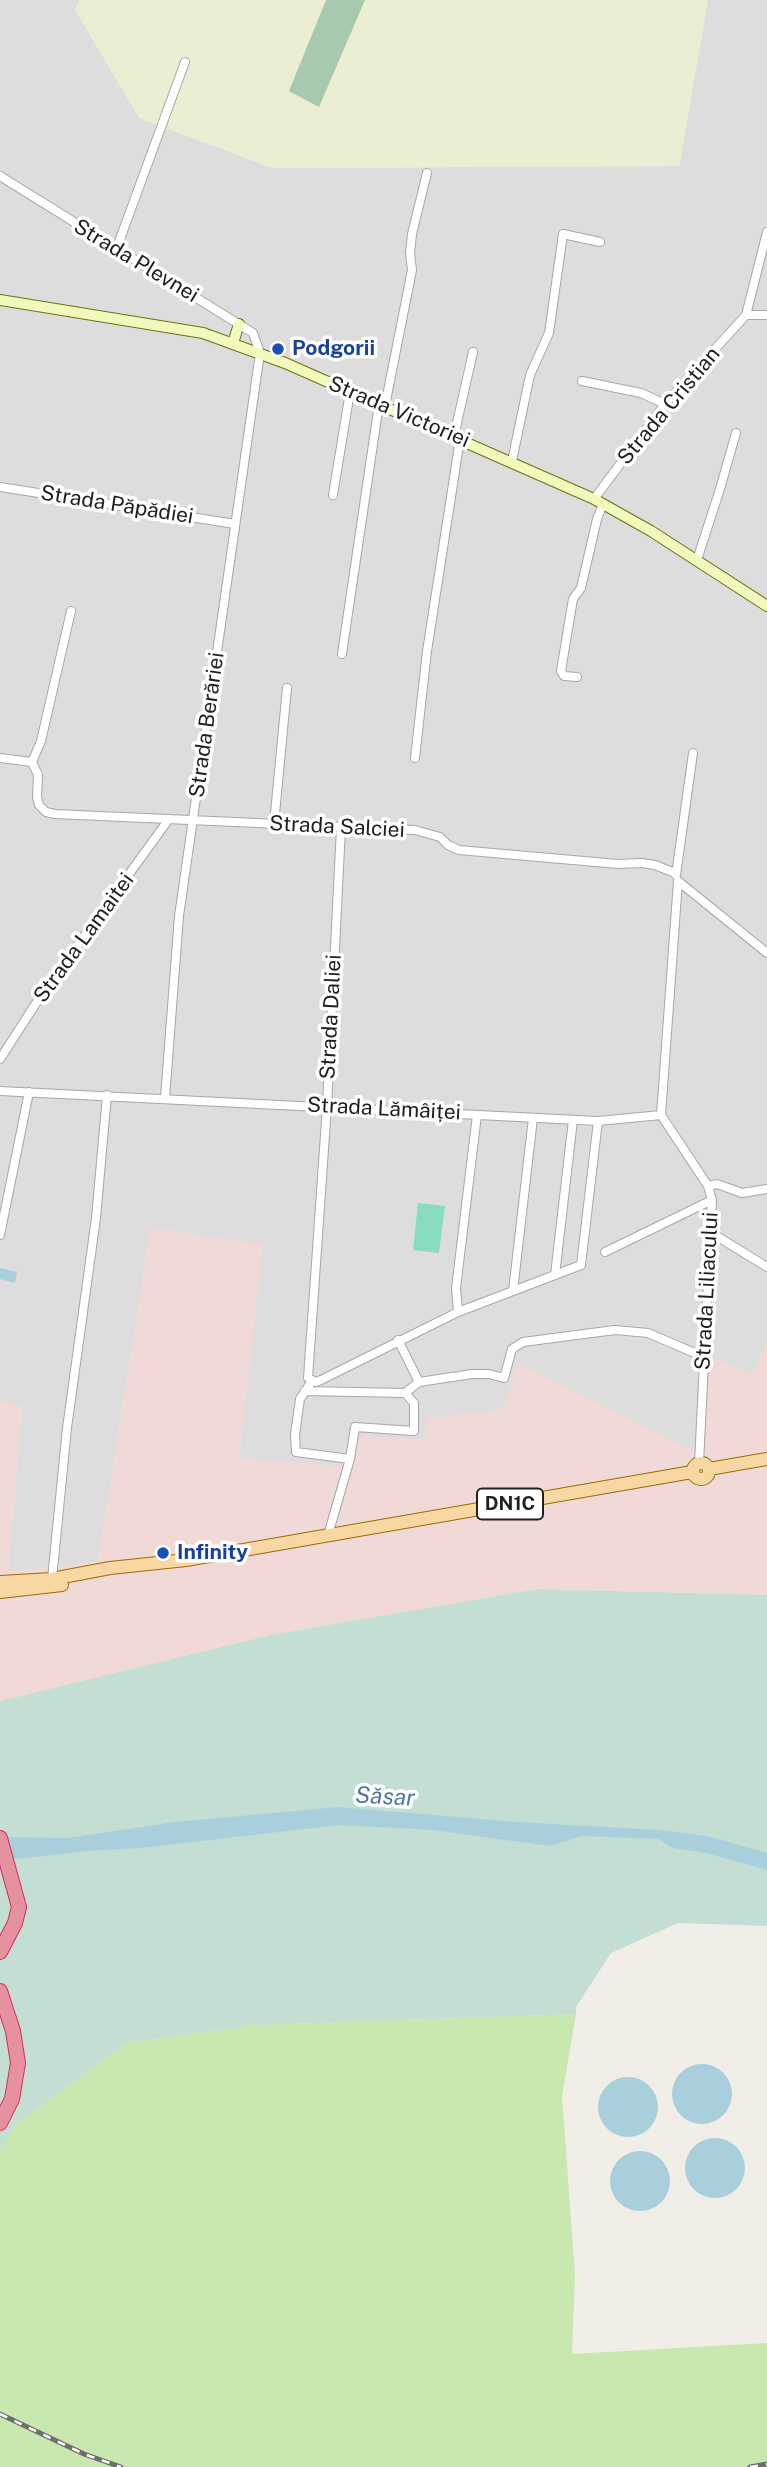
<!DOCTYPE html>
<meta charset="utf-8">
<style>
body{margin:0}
canvas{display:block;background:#f0eee7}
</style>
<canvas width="767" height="2467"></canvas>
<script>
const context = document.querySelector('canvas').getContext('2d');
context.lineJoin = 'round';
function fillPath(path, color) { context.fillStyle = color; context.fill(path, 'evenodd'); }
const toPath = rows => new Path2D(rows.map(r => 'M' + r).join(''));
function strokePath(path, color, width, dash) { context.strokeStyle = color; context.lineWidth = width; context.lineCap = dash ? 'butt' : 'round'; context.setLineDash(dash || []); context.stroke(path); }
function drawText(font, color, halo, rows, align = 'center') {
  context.font = font + ' "Public Sans",sans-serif'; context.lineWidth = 7; context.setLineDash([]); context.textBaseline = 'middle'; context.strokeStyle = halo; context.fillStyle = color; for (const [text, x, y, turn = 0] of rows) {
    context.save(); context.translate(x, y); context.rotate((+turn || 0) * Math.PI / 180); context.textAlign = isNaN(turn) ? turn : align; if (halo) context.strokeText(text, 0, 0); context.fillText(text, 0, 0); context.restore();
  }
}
const residential = toPath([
 [0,0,80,0,75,10,272,168,679,166,708,0,767,0,767,1344,753,1374,708,1356,703,1457,517,1364,504,1409,426,1419,426,1440,362,1436,352,1468,239,1458,262,1245,151,1228,98,1562,8,1572,22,1405,0,1402]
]);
const commercial = toPath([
 [151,1228,263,1245,239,1458,352,1468,361,1436,425,1440,426,1419,504,1409,517,1363,703,1456,707,1355,753,1374,767,1344,767,1595,537,1589,270,1635,0,1701,0,1402,22,1405,8,1572,98,1562]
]);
const farmland = toPath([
 [80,0,708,0,679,166,272,168,139,118,75,10]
]);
const grass = toPath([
 [576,2014,562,2096,575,2274,572,2354,767,2343,767,2467,0,2467,0,2149,16,2125,127,2043,258,2025]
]);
const wetland = toPath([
 [537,1589,767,1595,767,1926,678,1923,611,1953,576,2007,576,2014,258,2025,127,2043,16,2125,0,2149,0,1701,270,1635]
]);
const cemetery = toPath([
 [326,0,365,0,319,107,289,91]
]);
const pitch = toPath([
 [418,1203,445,1206,439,1253,413,1250]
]);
const water = toPath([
 [0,1268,17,1272,15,1283,0,1279],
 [338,1807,517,1822,660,1830,707,1836,767,1853,767,1870,706,1853,673,1848,658,1839,581,1836,550,1846,432,1830,339,1825,141,1848,88,1851,5,1860,2,1837,68,1838,175,1822],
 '672 2094a30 30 0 1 1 60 0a30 30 0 1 1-60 0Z',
 '598 2107a30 30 0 1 1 60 0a30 30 0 1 1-60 0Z',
 '685 2168a30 30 0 1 1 60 0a30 30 0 1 1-60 0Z',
 '610 2181a30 30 0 1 1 60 0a30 30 0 1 1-60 0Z'
]);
const street = toPath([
 [0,176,253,333,260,353,179,916,165,1098],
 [116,250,185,62],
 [746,315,767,315],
 [582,381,641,393,665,404],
 [385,406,412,270,410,253,412,234,427,173],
 [454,436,473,352],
 [512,461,530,375,549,333,563,234,600,242],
 [0,487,235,524],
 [333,495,350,392],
 [594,499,665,404,746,315,767,232],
 [697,560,720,489,736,433],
 [342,654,379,404],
 [577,677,564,676,561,671,573,599,581,588,597,519,603,504],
 [0,758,32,762,41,741,71,611],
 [415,758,427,651,460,439],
 [32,762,38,775,37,797,39,805,46,812,55,814,415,830,440,837,448,845,459,850,618,864,642,863,655,865,675,873],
 [274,824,287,688],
 [341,828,327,1106,308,1378,316,1382,321,1380,458,1312,513,1291,533,1118],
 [676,875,693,753],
 [0,1059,42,994,169,819],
 [0,1091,598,1121,661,1115],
 [708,1186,717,1184,742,1193,767,1189],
 [710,1232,767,1267],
 [0,1235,29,1092],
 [605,1252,712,1200],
 [555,1275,573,1120],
 [513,1291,581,1265,598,1121],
 [458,1312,456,1288,477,1115],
 [398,1340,419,1382,472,1374,489,1374,504,1378,512,1349,523,1342,615,1330,648,1333,704,1357],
 [312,1381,300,1399,295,1434,296,1452,350,1459],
 [305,1391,405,1393],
 [699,1463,712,1200,708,1186,661,1115,678,881,767,953],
 [328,1535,350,1459,355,1427,414,1431,414,1403,405,1393,419,1382],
 [52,1579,67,1428,96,1218,107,1095]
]);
const secondary = toPath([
 [0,300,203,333,285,363,594,499,651,531,767,606],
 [233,343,239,324]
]);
const primary = toPath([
 '693 1471a8 8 0 1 1 16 0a8 8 0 1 1-16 0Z',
 [709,1469,767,1459],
 [0,1582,52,1579,110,1568,186,1560,692,1472],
 [0,1592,62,1585]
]);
const highway = toPath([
 [0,1838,19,1907,15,1923,0,1952],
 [0,1991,13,2031,18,2063,12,2099,0,2123]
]);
const rail = toPath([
 [0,2414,84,2454,121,2467],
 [750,2467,767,2464]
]);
const markers = [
 [278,349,7,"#1a4fb4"],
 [163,1553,7,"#1a4fb4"]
];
const shields = [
 [510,1504,66]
];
const shieldNames = [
 ["DN1C",510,1504]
];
const streetNames = [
 ["Strada Plevnei",136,261,31],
 ["Strada Cristian",669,406,-50],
 ["Strada Victoriei",399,412,23],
 ["Strada Păpădiei",117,505,9],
 ["Strada Berăriei",207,725,-82],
 ["Strada Salciei",337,827,3],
 ["Strada Lamaitei",84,938,-54],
 ["Strada Daliei",331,1017,-87],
 ["Strada Lămâiței",384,1109,3],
 ["Strada Liliacului",707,1291,-87]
];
const transitNames = [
 ["Podgorii",292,349],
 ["Infinity",177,1553]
];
const waterNames = [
 ["Săsar",385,1797,3]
];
fillPath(residential, '#dedddd');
fillPath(commercial, '#f0d9d7');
fillPath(farmland, '#ebeed3');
fillPath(grass, '#c9e8af');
fillPath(wetland, '#c4ded3');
fillPath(cemetery, '#a9c9af');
fillPath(pitch, '#88ddbf');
fillPath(water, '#a9cfdc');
strokePath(street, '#a7a7a7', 10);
strokePath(secondary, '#667608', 12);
strokePath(primary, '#986c05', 14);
strokePath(highway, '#d62c61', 16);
strokePath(street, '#fff', 8);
strokePath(secondary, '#f3f8bd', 10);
strokePath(primary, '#f9d7a3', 12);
strokePath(highway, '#e5929e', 14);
strokePath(rail, '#6e6e6e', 5);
strokePath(rail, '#fff', 2.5, [8]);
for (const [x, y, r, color] of markers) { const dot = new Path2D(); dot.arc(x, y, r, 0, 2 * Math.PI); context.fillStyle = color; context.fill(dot); strokePath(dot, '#fff', 2.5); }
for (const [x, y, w] of shields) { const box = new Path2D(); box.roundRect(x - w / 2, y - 15.5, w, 31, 5); context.fillStyle = '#fff'; context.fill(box); strokePath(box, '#202020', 2); }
drawText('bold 19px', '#202020', null, shieldNames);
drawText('21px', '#202020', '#fff', streetNames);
drawText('bold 21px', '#164399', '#fff', transitNames, 'left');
drawText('italic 23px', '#4c76a6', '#fff', waterNames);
</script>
